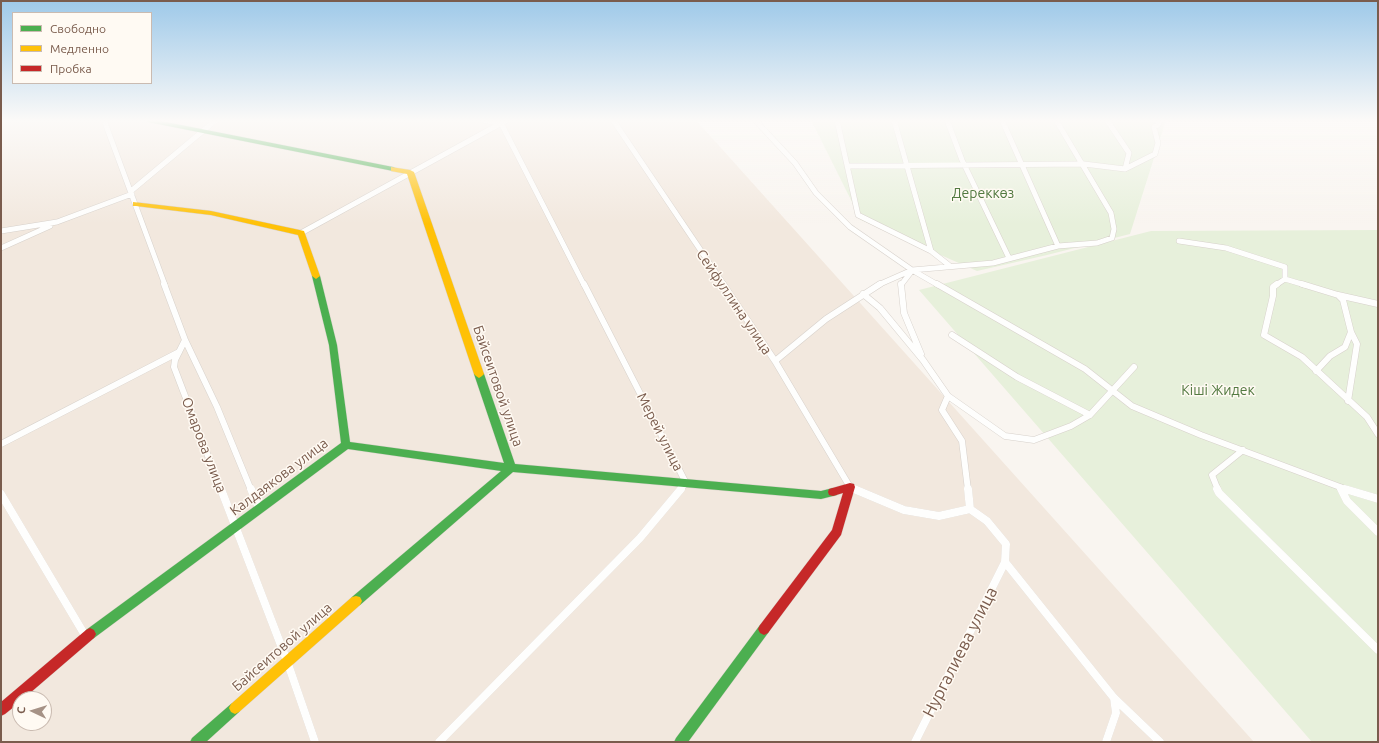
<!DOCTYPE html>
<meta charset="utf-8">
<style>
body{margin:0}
#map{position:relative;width:1379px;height:743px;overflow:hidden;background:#f9f5f0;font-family:Ubuntu,sans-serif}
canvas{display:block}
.frame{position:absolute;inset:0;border:2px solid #7a5c4d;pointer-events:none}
.legend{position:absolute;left:12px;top:12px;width:140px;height:72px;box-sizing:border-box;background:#fffaf3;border:1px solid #cabbb1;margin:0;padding:5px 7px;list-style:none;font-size:12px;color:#7a5c4d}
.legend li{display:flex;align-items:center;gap:8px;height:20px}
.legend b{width:20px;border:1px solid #cabbb1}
.north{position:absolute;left:12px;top:691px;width:40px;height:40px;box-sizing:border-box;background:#fffaf3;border:1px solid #cabbb1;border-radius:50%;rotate:274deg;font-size:11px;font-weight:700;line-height:16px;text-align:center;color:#7a5c4d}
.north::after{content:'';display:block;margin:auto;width:14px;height:18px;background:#a69286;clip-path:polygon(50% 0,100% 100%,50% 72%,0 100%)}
</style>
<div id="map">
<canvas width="1379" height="743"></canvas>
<div class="frame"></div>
<ul class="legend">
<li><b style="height:5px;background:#4caf50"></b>Свободно</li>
<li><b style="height:5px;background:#ffc107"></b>Медленно</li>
<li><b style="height:5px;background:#c62828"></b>Пробка</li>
</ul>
<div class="north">С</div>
</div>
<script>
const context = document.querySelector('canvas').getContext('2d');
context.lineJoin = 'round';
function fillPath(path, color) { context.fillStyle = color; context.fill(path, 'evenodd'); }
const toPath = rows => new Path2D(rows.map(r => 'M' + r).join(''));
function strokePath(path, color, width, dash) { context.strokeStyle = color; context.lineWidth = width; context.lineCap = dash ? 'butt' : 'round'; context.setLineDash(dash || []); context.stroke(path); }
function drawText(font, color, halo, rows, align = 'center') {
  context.font = font + ' Ubuntu,sans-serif'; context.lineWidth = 3; context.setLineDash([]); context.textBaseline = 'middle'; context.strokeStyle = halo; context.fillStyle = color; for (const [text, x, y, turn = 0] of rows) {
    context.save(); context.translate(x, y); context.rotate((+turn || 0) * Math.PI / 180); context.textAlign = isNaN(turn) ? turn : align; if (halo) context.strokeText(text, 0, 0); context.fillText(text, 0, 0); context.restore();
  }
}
const residential = toPath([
 [1,120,696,120,1254,742,1,742],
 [20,699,44,699,44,723,20,723]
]);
const green = toPath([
 [811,120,1166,120,1130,234,1047,255,977,271,861,220],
 [1378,230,1378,742,1312,742,919,290,1151,231]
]);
const streetFar2 = toPath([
 [104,120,165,285],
 [482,120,501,123,584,285],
 [613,120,724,285],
 [755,120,795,163,816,193,850,227,912,270,938,285],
 [837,120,858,215,931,251,950,266],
 [894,120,931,251],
 [947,120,962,160,1009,258],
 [1002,120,1058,246],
 [1107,120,1129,153,1125,169],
 [848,166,1084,164,1125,169,1155,154,1158,143,1154,127,1158,125,1160,120],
 [131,191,216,120],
 [1,231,57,222,132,194],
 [301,233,507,120],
 [1179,241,1226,248,1285,267,1285,279,1276,285],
 [1,248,50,226],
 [1285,279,1305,285],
 [878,285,912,270,993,263,1058,246,1097,243,1112,238,1114,229,1111,213,1056,120],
 [901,285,911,272]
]);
const streetFar1 = toPath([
 [164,284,185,340,175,360,174,367,221,490],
 [584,284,686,483,680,490],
 [723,284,775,361,850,487,856,490],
 [901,284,904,313,921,354],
 [937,284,1085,369,1132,406,1201,435,1348,490],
 [1277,284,1273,287,1273,296,1264,335,1302,357,1367,417,1378,434],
 [1302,284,1338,295,1343,300,1351,332,1345,347,1330,356,1316,371],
 [863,294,880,308,923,360,948,396,1005,436,1034,440,1071,426,1090,415,1134,367],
 [1338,295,1378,304],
 [952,335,1017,377,1090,415],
 [185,340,217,407,251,490],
 [775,361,826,319,880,284],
 [948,396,942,410,962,441,968,490],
 [1348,401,1357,344,1351,332],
 [1,444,179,352],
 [1340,487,1341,490],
 [1218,490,1212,475,1243,450]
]);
const street = toPath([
 [221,489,287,661,315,742],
 [251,489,259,508],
 [854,489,904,510,939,516,970,509],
 [968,489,970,509,987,521,1006,544,1005,562,1114,698,1160,742],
 [1217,489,1219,493,1378,650],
 [1341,489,1347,501,1378,532],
 [1345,489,1378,499],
 [1,494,86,637],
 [439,742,640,538,681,489],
 [915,742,1005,562],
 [1106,742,1116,713,1114,698]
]);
const fast = toPath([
 [145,120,156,120,393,167,397,169,393,171,148,122,145,120],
 [316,273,320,276,337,345,350,442,504,463,474,374,476,372,479,370,482,372,484,374,515,464,821,491,833,488,837,489,838,492,837,495,821,499,513,472,360,605,356,606,352,605,350,601,352,597,501,471,348,449,94,638,90,640,86,638,84,634,86,630,341,443,329,345,312,276,316,273],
 [764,623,768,625,770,629,768,633,688,742,674,742,676,738,760,625,764,623],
 [235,702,239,704,241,708,239,712,206,742,190,742,192,738,231,704,235,702]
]);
const slow = toPath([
 [391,167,410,170,414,172,484,374,482,376,479,378,476,376,474,374,407,174,391,171,391,167],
 [133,202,211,211,304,231,320,276,316,279,312,276,298,235,211,215,136,206,133,206,133,202],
 [356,596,360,597,362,601,360,605,239,712,235,714,231,712,229,708,231,704,352,597,356,596]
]);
const jam = toPath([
 [850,483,854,484,855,487,841,535,768,633,764,635,760,633,758,629,760,625,832,530,843,493,833,496,829,495,828,492,829,489,850,483],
 [90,628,94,630,96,634,94,638,23,699,20,699,20,702,5,714,1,716,1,702,86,630,90,628]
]);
const parkNames = [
 ["Дереккөз",983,193],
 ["Кіші Жидек",1218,390]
];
const streetNames = [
 ["Сейфуллина улица",734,302,56],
 ["Байсеитовой улица",498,386,71],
 ["Мерей улица",660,432,63],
 ["Омарова улица",204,445,69],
 ["Калдаякова улица",279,477,-37],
 ["Байсеитовой улица",282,647,-41]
];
const nearStreetnames = [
 ["Нургалиева улица",960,652,-63]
];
fillPath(residential, '#f2e8de');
fillPath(green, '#e7f0db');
strokePath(streetFar2, '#d7d1cb', 6);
strokePath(streetFar1, '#d7d1cb', 7);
strokePath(street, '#d7d1cb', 8);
strokePath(fast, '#d9d2cb', 1);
strokePath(slow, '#d9d2cb', 1);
strokePath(jam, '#d9d2cb', 1);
strokePath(streetFar2, '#fefefd', 5);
strokePath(streetFar1, '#fefefd', 6);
strokePath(street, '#fefefd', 8);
fillPath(fast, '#4caf50');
fillPath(slow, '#ffc107');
fillPath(jam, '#c62828');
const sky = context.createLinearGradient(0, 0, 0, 224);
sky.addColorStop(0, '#9ec9e9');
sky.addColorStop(0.54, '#fcfaf8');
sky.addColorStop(1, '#fcfaf800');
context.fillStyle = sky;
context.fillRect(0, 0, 1379, 224);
drawText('14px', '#537a41', '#fffaf3', parkNames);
drawText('14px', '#7a5c4d', '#fffaf3', streetNames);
drawText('17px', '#7a5c4d', '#fffaf3', nearStreetnames);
</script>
